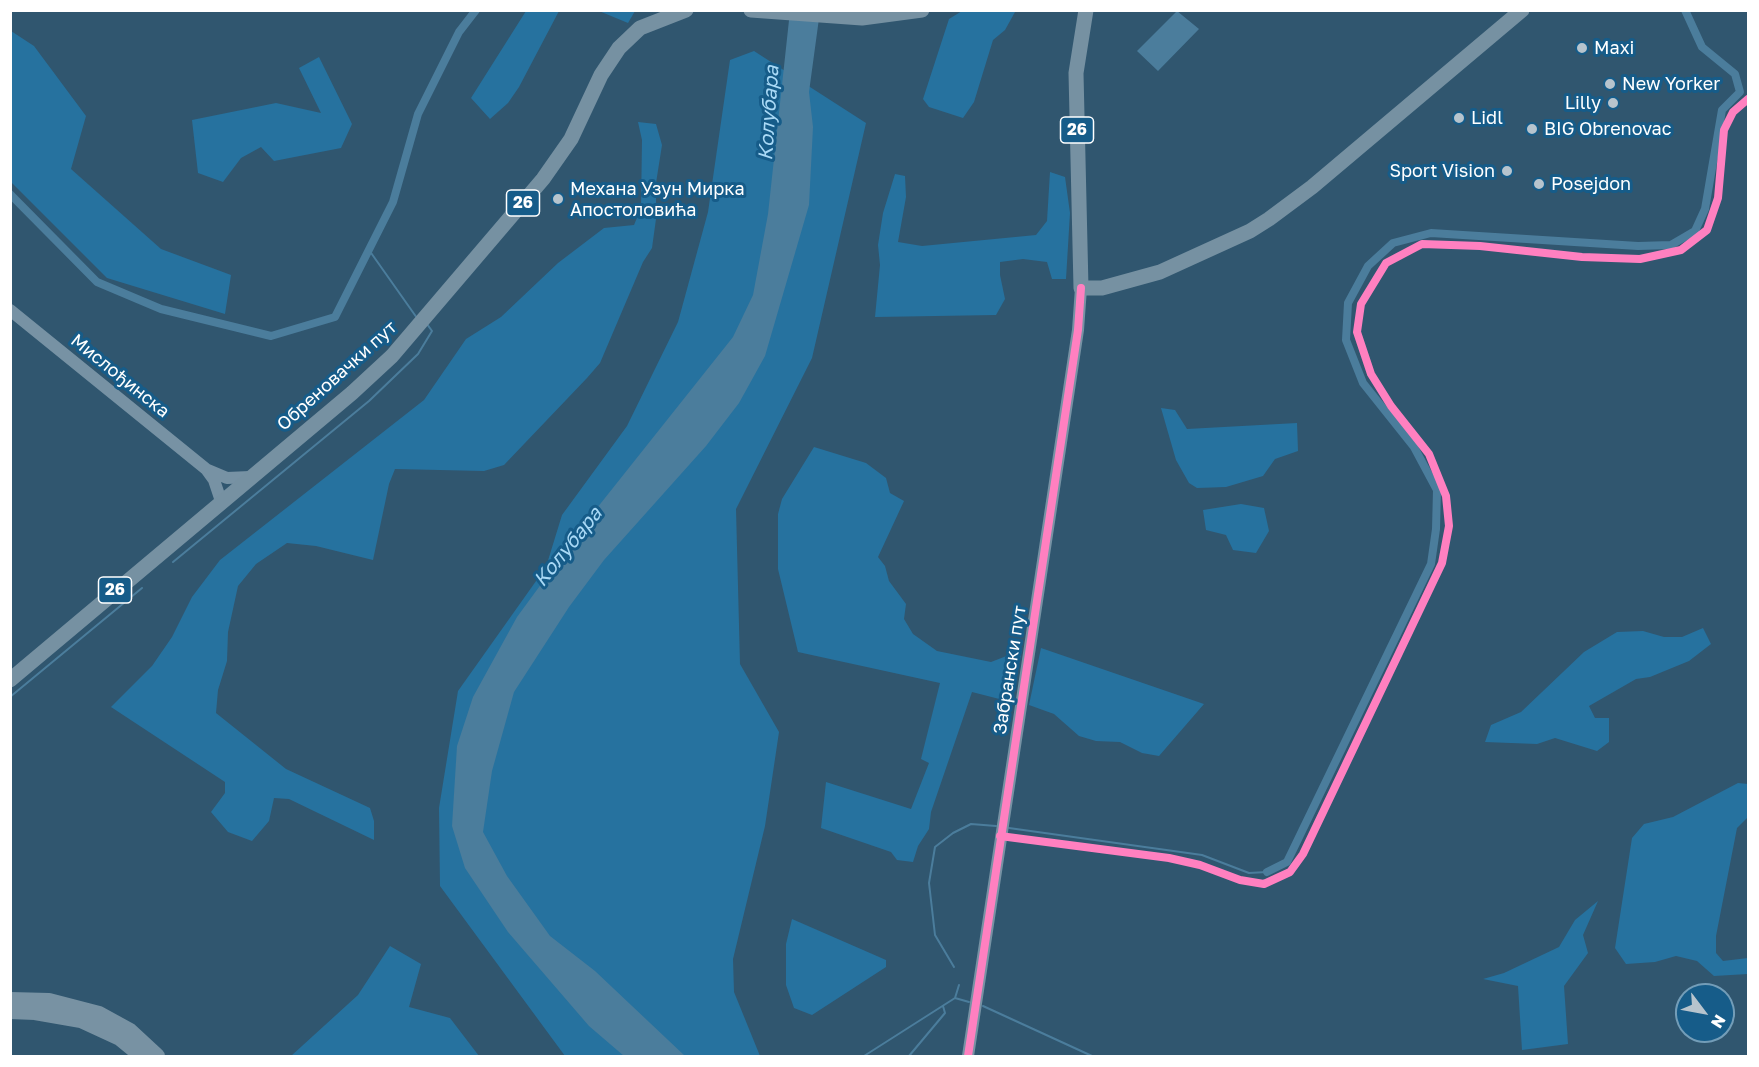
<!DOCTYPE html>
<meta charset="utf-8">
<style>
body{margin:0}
#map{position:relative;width:1759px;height:1067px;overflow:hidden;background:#30566f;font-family:"Golos Text",sans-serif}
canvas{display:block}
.frame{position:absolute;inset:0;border:12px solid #fff;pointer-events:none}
.north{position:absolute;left:1675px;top:983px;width:60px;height:60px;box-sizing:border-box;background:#165c89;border:2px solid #739db8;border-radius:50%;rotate:122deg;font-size:16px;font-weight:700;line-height:24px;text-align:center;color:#fff}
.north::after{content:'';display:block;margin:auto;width:21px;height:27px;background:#b7c4cd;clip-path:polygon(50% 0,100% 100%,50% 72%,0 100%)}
</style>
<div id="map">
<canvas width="1759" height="1067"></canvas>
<div class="frame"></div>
<div class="north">N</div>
</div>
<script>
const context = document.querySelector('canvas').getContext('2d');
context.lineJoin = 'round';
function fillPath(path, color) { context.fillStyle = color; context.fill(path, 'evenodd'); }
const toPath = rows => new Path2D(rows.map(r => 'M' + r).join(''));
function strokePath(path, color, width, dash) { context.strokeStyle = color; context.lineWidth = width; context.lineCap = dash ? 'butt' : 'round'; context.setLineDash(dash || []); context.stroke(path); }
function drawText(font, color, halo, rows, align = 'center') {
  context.font = font + ' "Golos Text",sans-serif'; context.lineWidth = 6; context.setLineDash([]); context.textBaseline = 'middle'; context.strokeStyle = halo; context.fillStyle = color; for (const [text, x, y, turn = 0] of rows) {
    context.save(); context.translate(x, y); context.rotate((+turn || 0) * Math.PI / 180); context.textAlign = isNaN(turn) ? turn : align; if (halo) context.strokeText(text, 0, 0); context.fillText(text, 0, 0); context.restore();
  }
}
const green = toPath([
 [526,11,559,11,519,87,508,103,490,119,471,98],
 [599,11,635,11,628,23],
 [962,11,1015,12,1005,30,993,40,974,102,963,118,929,107,923,99,949,19],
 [11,31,34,46,86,116,71,169,161,249,231,275,225,314,107,278,11,182],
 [754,51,866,123,812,358,736,509,740,664,779,732,765,826,733,959,734,992,760,1056,565,1056,440,886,439,808,458,691,546,567,562,515,627,426,678,322,708,212,730,60],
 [319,57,352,124,341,148,274,161,261,147,241,158,223,182,198,173,192,120,276,103,321,113,299,68],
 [638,122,656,124,662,145,656,183,656,219,652,248,643,262,600,363,587,378,504,465,484,471,395,469,389,484,373,560,316,546,287,543,256,564,238,586,228,632,227,661,218,690,216,713,286,769,370,808,374,821,374,840,289,799,274,798,269,821,252,841,228,832,211,812,225,793,225,782,111,707,152,666,172,637,192,597,220,560,424,400,466,339,501,317,558,263,604,228,634,225,641,208,642,140],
 [1050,172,1065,177,1070,213,1066,279,1052,279,1047,262,1023,259,1000,262,1000,275,1005,299,996,315,875,317,880,265,878,245,883,213,895,174,905,176,906,197,898,242,922,246,1036,235,1047,221],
 [1161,408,1175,410,1187,429,1297,423,1298,451,1275,459,1263,476,1226,487,1197,488,1189,483,1176,460],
 [814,447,866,463,886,478,890,493,904,501,878,557,885,566,889,581,906,604,904,619,913,634,937,651,991,662,1022,650,1011,702,972,692,931,812,929,829,918,846,913,862,897,860,891,852,821,828,826,782,911,809,929,763,921,759,940,683,798,652,778,569,778,514,782,499],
 [1241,504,1264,508,1269,531,1256,553,1233,550,1226,535,1206,530,1203,510],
 [1703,628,1711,644,1689,661,1650,677,1636,679,1589,706,1595,718,1609,718,1609,742,1597,751,1555,738,1537,744,1485,742,1491,725,1521,712,1584,652,1617,632,1643,631,1664,637,1682,637],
 [1041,648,1204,704,1159,756,1142,753,1120,742,1096,741,1079,736,1054,714,1029,705],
 [1738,783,1748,784,1748,817,1737,828,1716,936,1716,953,1723,961,1748,958,1748,974,1714,976,1697,961,1676,956,1655,962,1626,964,1615,948,1632,838,1644,824,1673,817],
 [1598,901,1583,935,1588,953,1564,986,1568,1044,1522,1050,1518,986,1483,979,1504,973,1559,947,1575,920],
 [792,919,886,960,886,967,812,1015,794,1008,786,985,786,944],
 [390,946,421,964,409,1007,450,1018,479,1056,291,1056,358,995]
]);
const water = toPath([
 [790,11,820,11,809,92,813,127,809,205,765,356,739,403,706,446,604,560,569,607,514,692,492,771,483,832,507,876,550,936,595,971,685,1056,624,1056,589,1026,508,932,465,868,452,826,457,746,473,697,517,617,597,508,733,337,753,295,768,214],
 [1177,11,1199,29,1158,71,1137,51]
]);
const stream = toPath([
 [369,250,417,318],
 [173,562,369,401,418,354,432,331,427,324],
 [10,697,142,588],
 [1009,828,1202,855,1249,873,1267,872],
 [954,967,935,935,929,883,935,847,953,833,971,824,996,826],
 [955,998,969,1002],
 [983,1006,1092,1056],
 [864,1056,955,998,959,985],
 [909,1056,945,1013,943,1006]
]);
const canal = toPath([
 [10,194,97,282,161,309,271,336,335,317,393,202,418,114,459,32,476,10],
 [1267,872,1287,862,1431,564,1436,529,1437,490,1414,447,1363,383,1346,340,1348,303,1368,266,1393,243,1431,233,1638,246,1671,245,1695,231,1705,209,1722,110,1740,92,1735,74,1702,47,1685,10]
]);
const minor = toPath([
 [10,310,206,469,214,480,221,501],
 [208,470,227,478,250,477],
 [968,1056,1078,330,1081,288]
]);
const major = toPath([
 [751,10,862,18,922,10],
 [1086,10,1076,73,1081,288,1102,288,1160,272,1250,231,1269,219,1312,187,1522,10],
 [10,680,352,393,392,356,543,179,571,139,601,75,619,48,640,28,686,10]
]);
const highway = toPath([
 [10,1000,49,1001,99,1014,130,1031,157,1056],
 [10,1011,35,1012,81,1020,120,1038,142,1056]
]);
const cycleway = toPath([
 [1000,836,1169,858,1200,865,1240,880,1264,884,1290,872,1303,854,1442,563,1449,526,1446,496,1429,454,1391,406,1371,374,1357,332,1361,304,1386,263,1422,244,1480,246,1582,257,1640,259,1681,250,1707,230,1718,198,1724,130,1733,112,1748,99],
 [968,1056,1078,330,1081,288]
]);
const markers = [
 [1582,48,6,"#b7c4cd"],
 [1610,84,6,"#b7c4cd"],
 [1613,103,6,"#b7c4cd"],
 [1459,118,6,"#b7c4cd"],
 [1532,129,6,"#b7c4cd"],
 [1507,171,6,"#b7c4cd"],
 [1539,184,6,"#b7c4cd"],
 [558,199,6,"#b7c4cd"]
];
const shields = [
 [1077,130,33],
 [523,203,33],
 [115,590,33]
];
const shieldNames = [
 ["26",1077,130],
 ["26",523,203],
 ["26",115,590]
];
const poiNames = [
 ["Maxi",1594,48],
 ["New Yorker",1622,84],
 ["Lilly",1601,103,"right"],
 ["Lidl",1471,118],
 ["BIG Obrenovac",1544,129],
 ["Sport Vision",1495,171,"right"],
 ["Posejdon",1551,184],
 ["Механа Узун Мирка",570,189],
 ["Апостоловића",570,210]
];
const streetNames = [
 ["Мислођинска",120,376,39],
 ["Обреновачки пут",337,376,-42],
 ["Забрански пут",1010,670,-81]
];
const waterNames = [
 ["Колубара",769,113,-86],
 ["Колубара",568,547,-51]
];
fillPath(green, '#26729f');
fillPath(water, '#4b7d9c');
strokePath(stream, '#4b7d9c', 2);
strokePath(canal, '#4b7d9c', 8);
strokePath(minor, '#7792a4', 12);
strokePath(major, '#7691a2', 15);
strokePath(highway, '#7892a3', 16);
strokePath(cycleway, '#ff80c0', 8);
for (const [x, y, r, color] of markers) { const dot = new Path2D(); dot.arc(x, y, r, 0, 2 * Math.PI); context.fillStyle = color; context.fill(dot); strokePath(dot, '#165c89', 2); }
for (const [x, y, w] of shields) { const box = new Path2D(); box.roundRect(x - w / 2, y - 13, w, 26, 4.5); context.fillStyle = '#165c89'; context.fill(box); strokePath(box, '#fff', 1.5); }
drawText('bold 16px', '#fff', null, shieldNames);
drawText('18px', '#fff', '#165c89', poiNames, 'left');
drawText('18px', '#fff', '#165c89', streetNames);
drawText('italic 20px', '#a9d9f6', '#165c89', waterNames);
</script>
